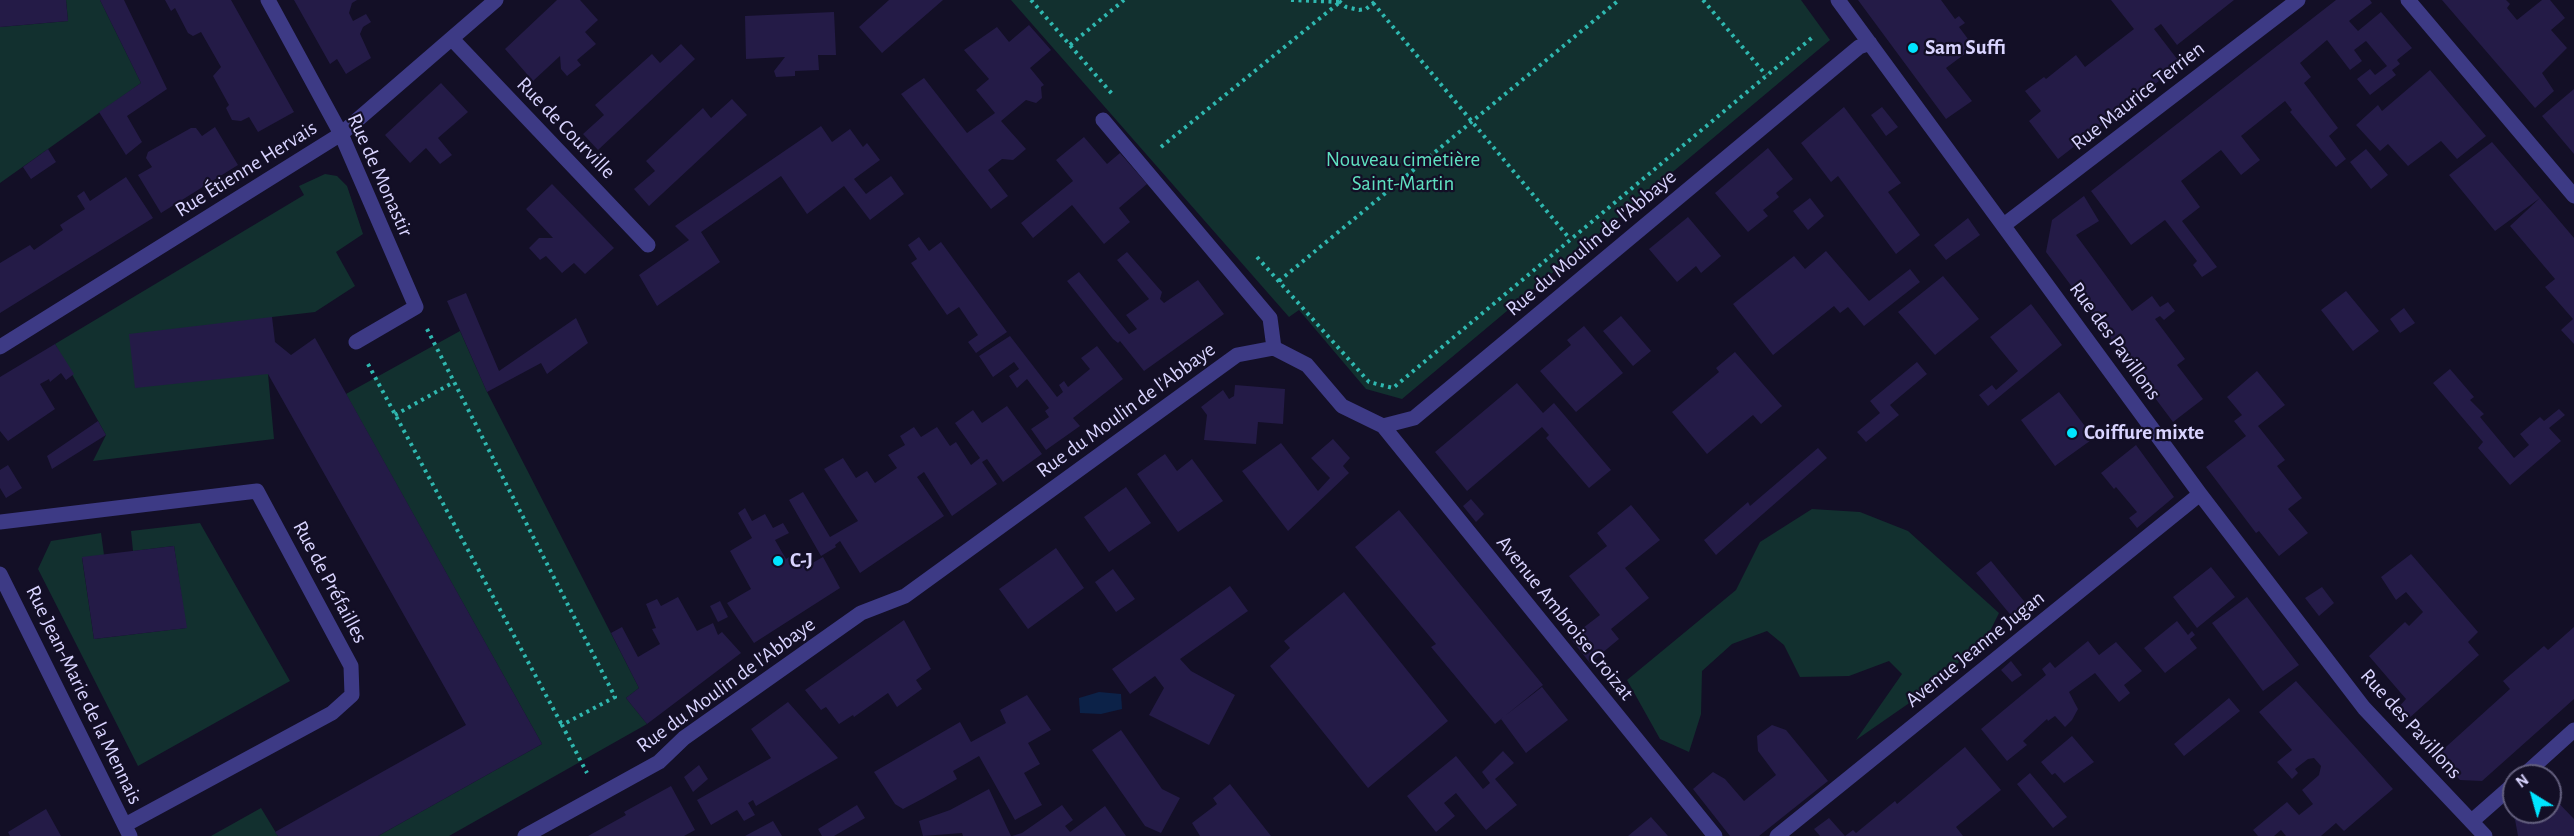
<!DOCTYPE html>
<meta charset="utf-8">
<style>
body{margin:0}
#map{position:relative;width:2574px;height:836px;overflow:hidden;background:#130f26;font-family:"Alegreya Sans",sans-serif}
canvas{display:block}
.north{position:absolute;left:2502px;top:764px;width:60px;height:60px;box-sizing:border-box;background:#130f26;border:2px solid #625e7d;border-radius:50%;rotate:323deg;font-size:16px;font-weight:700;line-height:24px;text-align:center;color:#d9d4ff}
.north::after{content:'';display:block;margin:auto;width:21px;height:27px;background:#00e5ff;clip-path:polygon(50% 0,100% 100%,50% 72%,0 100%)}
</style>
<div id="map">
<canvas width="2574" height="836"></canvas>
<div class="north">N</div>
</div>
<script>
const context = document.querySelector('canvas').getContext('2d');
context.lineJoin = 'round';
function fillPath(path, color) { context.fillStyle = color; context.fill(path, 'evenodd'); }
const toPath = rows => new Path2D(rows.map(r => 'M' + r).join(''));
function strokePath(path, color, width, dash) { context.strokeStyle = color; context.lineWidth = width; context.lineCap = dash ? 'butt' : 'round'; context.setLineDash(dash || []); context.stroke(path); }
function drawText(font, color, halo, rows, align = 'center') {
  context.font = font + ' "Alegreya Sans",sans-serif'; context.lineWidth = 4.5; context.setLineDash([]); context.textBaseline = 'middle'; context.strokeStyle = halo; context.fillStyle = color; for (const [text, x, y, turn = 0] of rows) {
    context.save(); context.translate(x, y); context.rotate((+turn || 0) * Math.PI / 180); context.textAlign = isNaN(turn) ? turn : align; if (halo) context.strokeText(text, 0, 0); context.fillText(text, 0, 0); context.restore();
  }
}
const green = toPath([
 [66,0,100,0,141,83,0,183,0,27,68,21],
 [1011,0,1801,0,1830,40,1402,399,1366,389,1299,310,1289,317],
 [325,174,337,176,347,186,363,234,336,252,355,286,315,312,272,317,268,374,274,439,93,461,106,435,55,344,304,195,299,186],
 [460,331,487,392,639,688,626,698,647,724,449,836,378,836,542,744,346,394],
 [1812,509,1860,512,1908,531,1999,613,1986,639,1918,697,1856,740,1902,674,1889,661,1849,676,1800,677,1784,645,1767,631,1732,644,1702,671,1701,714,1689,752,1660,739,1627,680,1736,590,1760,542],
 [200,523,290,681,138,766,38,569,51,541,101,533,104,555,82,558,94,639,186,628,174,546,133,551,131,531],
 [261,808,278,836,211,836]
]);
const water = toPath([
 [1099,692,1121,694,1122,709,1101,714,1080,713,1079,698]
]);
const building = toPath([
 [0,0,66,0,68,21,0,27],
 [100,0,124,0,167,89,127,116,142,142,126,155,99,112,141,83],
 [165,0,231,0,294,112,258,132,249,117,241,121,232,120,226,108,229,105,213,76,221,67,201,32,193,36,188,33,175,8,171,11],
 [294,0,357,0,352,3,349,13,353,21,366,14,371,22,363,27,360,34,371,58,346,74,337,59,330,64],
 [557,0,580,0,598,20,585,32,596,44,577,60,581,65,567,76,561,69,560,56,533,81,505,49],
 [889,0,943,0,882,53,859,27],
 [1858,0,1941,0,1955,19,1959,16,1965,23,1959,27,1974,47,1946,68,1972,101,1946,119],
 [2111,0,2234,0,2177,45,2161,24,2154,29,2181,64,2058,159,2029,121,2041,111,2025,91,2044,77,2046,79,2076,55,2085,67,2134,29],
 [2336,0,2370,0,2372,3,2349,21,2358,31,2381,12,2412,48,2397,60,2400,64,2392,70,2396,75,2370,95,2357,79,2370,69,2375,75,2387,66,2366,41,2354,50,2362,61,2350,70,2327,40,2300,63,2311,77,2304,83,2338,128,2329,136,2346,159,2336,167,2290,112,2292,110,2285,101,2241,136,2260,160,2241,175,2221,150,2181,181,2200,207,2182,221,2217,267,2202,277,2193,265,2197,261,2165,220,2131,245,2091,191],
 [2442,0,2506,0,2510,4,2507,8,2517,20,2542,0,2550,0,2565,18,2551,30,2567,48,2542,73,2554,91,2535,108],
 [834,12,836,55,818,55,819,70,795,71,795,76,776,77,774,71,785,57,746,59,745,16],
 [1029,25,1051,50,1030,68,1044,85,1041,87,1042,98,1036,103,1026,100,1001,121,1026,149,1013,160,1002,159,988,170,1008,196,991,209,901,94,924,78,967,133,995,113,976,90,989,79,964,50,997,27,1009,42],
 [681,44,695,59,598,150,583,134,604,115,595,105,652,54,660,63],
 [2430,70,2486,136,2457,159,2441,141,2408,166,2388,144,2380,151,2356,125,2378,105,2382,111],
 [441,83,468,112,438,138,452,155,440,164,426,148,410,163,385,135],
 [2574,89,2574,154,2542,116],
 [732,99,747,115,649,206,634,189,655,171,646,161,703,108,711,118],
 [1844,107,1901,183,1888,192,1920,235,1896,254,1838,176,1831,182,1801,143],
 [1882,107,1898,127,1886,136,1871,115],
 [821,126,832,142,850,129,863,147,867,143,880,160,854,179,866,194,891,176,904,194,870,220,844,186,807,214,781,176,701,232,720,262,657,306,639,275,689,240,675,226],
 [215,127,238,165,161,213,138,175,152,167,146,158,148,152,191,128,196,128,202,136],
 [1084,137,1107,164,1120,153,1147,184,1119,208,1130,222,1104,244,1072,205,1033,238,1021,223,1073,181,1056,160],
 [2492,142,2540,198,2495,231,2449,175],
 [1768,148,1793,179,1776,193,1779,197,1763,210,1768,216,1748,232,1715,193],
 [48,149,56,162,31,179,23,167],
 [2366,149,2388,175,2371,189,2350,162],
 [126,177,153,218,0,313,0,263,30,245,34,250,63,230,60,225,85,209,77,196,84,191,90,201],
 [552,184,614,248,585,274,574,263,562,273,546,256,540,260,529,248,539,238,553,238,526,209],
 [2084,196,2099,221,2076,235,2132,311,2152,296,2160,307,2168,302,2175,311,2164,320,2160,316,2155,319,2185,359,2177,365,2203,399,2173,422,2046,252,2052,220],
 [1810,198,1824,216,1808,230,1793,211],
 [2540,198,2574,238,2574,344,2561,330,2573,319,2545,287,2555,279,2510,226],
 [1688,217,1721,256,1701,273,1696,266,1677,282,1649,249],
 [1968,218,1980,235,1946,260,1934,245],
 [919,237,929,251,941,242,1007,332,976,353,968,342,978,335,959,307,947,315,911,263,917,259,908,245],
 [1826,251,1869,301,1910,269,1920,282,1864,326,1848,307,1840,313,1834,306,1773,355,1733,304,1794,256,1805,269],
 [1127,252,1162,292,1160,299,1164,303,1198,280,1224,314,1144,371,1120,341,1118,343,1113,339,1067,281,1079,272,1129,334,1137,329,1126,315,1149,299,1117,260],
 [1943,276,1979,319,1935,355,1898,312],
 [2346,291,2379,331,2353,351,2321,310],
 [466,293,499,371,576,318,588,343,547,374,541,363,487,392,447,301],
 [2031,304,2062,345,1988,406,1979,395,1992,385,1996,390,2018,371,1990,337],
 [2404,308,2415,323,2400,333,2390,319],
 [1621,316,1651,351,1633,366,1603,331],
 [272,317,275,342,291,355,315,338,542,744,378,836,278,836,275,832,466,725,268,374,135,388,129,334],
 [1584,326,1623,373,1576,412,1540,371,1571,345,1567,340],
 [1010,336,1057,397,1063,392,1059,385,1064,381,1068,387,1090,369,1081,358,1097,346,1123,379,1073,418,1080,426,1046,450,1031,429,1049,417,1045,411,1049,408,1027,379,1017,388,1009,376,1019,369,1014,362,993,377,979,356],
 [55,344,74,374,66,380,61,373,50,382,49,379,40,384,55,409,8,441,0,431,0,377],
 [1735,352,1782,406,1761,424,1753,415,1707,454,1672,412,1719,372,1716,368],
 [1917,362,1927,374,1890,405,1899,415,1866,442,1857,432,1880,413,1870,401],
 [2450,369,2474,397,2470,400,2484,414,2480,417,2514,458,2529,445,2520,434,2540,417,2544,421,2559,409,2565,415,2549,428,2561,441,2510,485,2478,448,2483,442,2433,383],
 [2257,371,2285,405,2258,426,2285,460,2277,466,2302,498,2288,509,2308,533,2279,556,2259,531,2256,533,2206,467,2246,436,2234,421,2242,415,2227,397],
 [1517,383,1543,413,1554,403,1611,470,1589,488,1546,438,1549,435,1542,427,1467,491,1435,452],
 [1235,385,1285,389,1283,424,1258,422,1256,444,1204,440,1207,415,1201,407,1223,390,1229,399,1234,396],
 [2059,392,2094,438,2055,466,2021,420],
 [1007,406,1042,454,1003,482,987,459,982,462,997,484,952,516,924,472,917,477,944,516,860,573,840,541,835,545,836,547,821,556,789,500,803,492,830,537,858,521,824,469,843,458,856,478,867,471,875,483,897,468,888,455,905,445,900,436,914,427,921,437,937,427,950,446,956,442,971,465,980,458,955,423,973,410,982,423],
 [98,421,106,435,52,469,47,456],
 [1333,439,1350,458,1343,466,1349,473,1288,531,1242,471,1281,443,1318,491,1330,478,1311,458],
 [2136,445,2174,497,2137,528,2129,518,2137,512,2116,487,2114,489,2101,473],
 [1818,448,1827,458,1716,555,1704,540,1748,502,1750,506],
 [1165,454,1177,471,1192,459,1223,501,1178,532,1137,474],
 [8,465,22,488,6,498,0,488,0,470],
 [1126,487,1151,523,1109,552,1084,517],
 [1471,499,1484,514,1476,522,1463,506],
 [1631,505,1660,540,1625,568,1649,598,1611,629,1619,639,1590,663,1570,638,1600,615,1569,576,1607,546,1597,533],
 [745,508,752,521,765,514,773,528,783,523,789,533,775,540,786,559,789,557,792,563,803,558,807,566,823,557,840,588,754,643,727,603,751,589,730,551,752,538,738,513],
 [1399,510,1543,685,1495,724,1431,647,1436,644,1355,547],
 [174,546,187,628,94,639,82,557],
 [1056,548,1084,588,1028,629,999,589],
 [2411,554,2478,632,2468,642,2479,655,2406,721,2396,710,2406,699,2369,656,2405,622,2409,626,2423,612,2406,592,2396,600,2381,577],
 [1991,561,2033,612,2018,624,1976,573],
 [2211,567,2235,597,2197,628,2173,597],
 [1113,569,1135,599,1116,612,1095,582],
 [1230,586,1248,611,1180,659,1191,671,1235,695,1209,745,1149,715,1164,688,1155,676,1130,694,1112,669],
 [2322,587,2334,603,2319,616,2305,598],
 [1344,592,1448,721,1368,788,1270,666,1290,648,1284,641],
 [678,597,697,631,713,623,718,635,722,632,741,653,647,724,626,698,639,688,611,633,622,627,638,657,660,644,652,629,656,628,646,604,657,599,661,606],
 [2247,597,2299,665,2263,691,2212,623],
 [720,601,728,617,718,622,710,606],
 [904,620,931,669,916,680,922,689,897,707,888,693,854,717,853,715,839,724,826,707,821,710,805,690],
 [2177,621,2188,635,2192,631,2195,635,2190,639,2197,648,2165,673,2144,648],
 [2574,627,2574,699,2482,781,2460,780,2437,755,2510,689,2503,681,2544,646,2548,650],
 [2088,641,2099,655,2116,642,2142,671,2124,685,2130,693,2119,702,2095,673,2069,692,2078,709,2072,720,2065,727,2055,716,2048,721,2047,719,2023,741,2027,745,2007,761,1981,729,2046,675,2042,669,2050,662,2055,668],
 [2011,661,2022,675,2012,682,2001,670],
 [2296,681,2393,789,2344,831,2336,823,2321,836,2286,836,2281,830,2274,836,2258,836,2253,830,2287,802,2299,815,2313,804,2302,790,2319,775,2321,766,2314,758,2308,759,2295,769,2298,773,2292,779,2277,762,2292,750,2259,712],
 [1542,687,1568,720,1526,753,1501,719],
 [1027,695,1051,730,1028,743,1040,764,1024,773,1042,805,1015,820,979,756,953,771,957,779,924,798,903,809,895,804,874,772,960,722,971,742,1006,723,1000,710],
 [2229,698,2240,711,2184,756,2174,744],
 [788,702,838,758,756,806,753,800,748,803,755,815,744,821,737,810,711,825,697,800,771,758,751,729],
 [1772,725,1786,730,1828,781,1759,836,1730,836,1693,789,1713,772,1725,779,1744,801,1776,775,1758,751,1757,736],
 [1121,730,1162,789,1180,798,1161,833,1145,826,1092,750],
 [2072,736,2094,762,2064,783,2055,773,2052,775,2041,762],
 [1965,747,2001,790,1956,827,1963,836,1820,836,1814,829,1829,818,1845,836,1853,830,1856,833,1895,801,1897,804],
 [1503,751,1514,763,1495,779,1517,805,1486,830,1456,793,1444,803,1455,816,1436,832,1407,796,1456,756,1483,789,1490,783,1482,772],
 [699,765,708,779,693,792,684,777],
 [2030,773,2067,817,2053,828,2017,784],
 [1230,784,1271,836,1200,836,1192,823,1217,804,1213,798],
 [671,786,695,830,684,836,588,836,626,815,624,812],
 [989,789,1011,836,963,836,962,833,923,836,919,821,950,810],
 [2550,794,2574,819,2574,836,2518,836,2514,814,2550,812],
 [857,805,865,818,834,836,822,836,818,829],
 [1062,805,1073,820,1065,826,1070,832,1105,806,1126,836,1012,836,1022,833],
 [46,809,61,836,10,836,8,832],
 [1651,817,1668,836,1628,836],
 [773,821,782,836,745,836]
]);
const path = toPath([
 [1031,0,1113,95],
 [1291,0,1339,2],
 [1703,0,1766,75],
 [1339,1,1346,7,1359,10,1366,9,1377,0],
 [1373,3,1570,239],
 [1070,45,1124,0],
 [1161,147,1340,2],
 [1257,257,1369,382,1393,388,1814,36],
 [1279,281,1619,0],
 [427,329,615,697,562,725,587,773],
 [368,364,562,725],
 [395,415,454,382]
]);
const minor = toPath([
 [268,0,341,134,416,307,356,342],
 [1838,0,2200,494,2364,708,2485,836],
 [2408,0,2574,196],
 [453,40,648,245],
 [1103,120,1270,318,1274,348],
 [2004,225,2298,0],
 [0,347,341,134,496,0],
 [1383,426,1715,836],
 [0,522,257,491,351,666,352,695,332,713,125,825],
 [0,574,130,836],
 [2523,776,2574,730],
 [2472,821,2514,784],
 [525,836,659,762,684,738,861,613,905,596,1237,355,1274,348,1307,365,1342,406,1383,426,1414,418,1859,47,1870,43],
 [1777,836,2200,494]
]);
const markers = [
 [1913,48,6,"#00e5ff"],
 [2072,433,6,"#00e5ff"],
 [778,561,6,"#00e5ff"]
];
const poiNames = [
 ["Sam Suffi",1925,48],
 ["Coiffure mixte",2084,433],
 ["C-J",790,561]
];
const streetNames = [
 ["Rue Maurice Terrien",2138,96,-38],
 ["Rue de Courville",566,128,46],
 ["Rue Étienne Hervais",246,169,-32],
 ["Rue de Monastir",380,175,66],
 ["Rue du Moulin de l'Abbaye",1591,243,-40],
 ["Rue des Pavillons",2115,341,54],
 ["Rue du Moulin de l'Abbaye",1126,410,-36],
 ["Rue de Préfailles",330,582,62],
 ["Avenue Ambroise Croizat",1565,618,51],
 ["Avenue Jeanne Jugan",1975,649,-39],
 ["Rue du Moulin de l'Abbaye",726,685,-36],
 ["Rue Jean-Marie de la Mennais",84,695,64],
 ["Rue des Pavillons",2411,724,48]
];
const parkNames = [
 ["Nouveau cimetière",1403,160],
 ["Saint-Martin",1403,184]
];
fillPath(green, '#12302f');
fillPath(water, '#0c2248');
fillPath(building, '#241b47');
strokePath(path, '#2fb8b0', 4, [3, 4.5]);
strokePath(minor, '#3d3a85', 15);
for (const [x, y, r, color] of markers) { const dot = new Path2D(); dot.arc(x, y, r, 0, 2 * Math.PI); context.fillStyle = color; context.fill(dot); strokePath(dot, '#130f26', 2); }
drawText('bold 21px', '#d9d4ff', '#130f26', poiNames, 'left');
drawText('21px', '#d9d4ff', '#130f26', streetNames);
drawText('21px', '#5fe0c0', '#130f26', parkNames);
</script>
